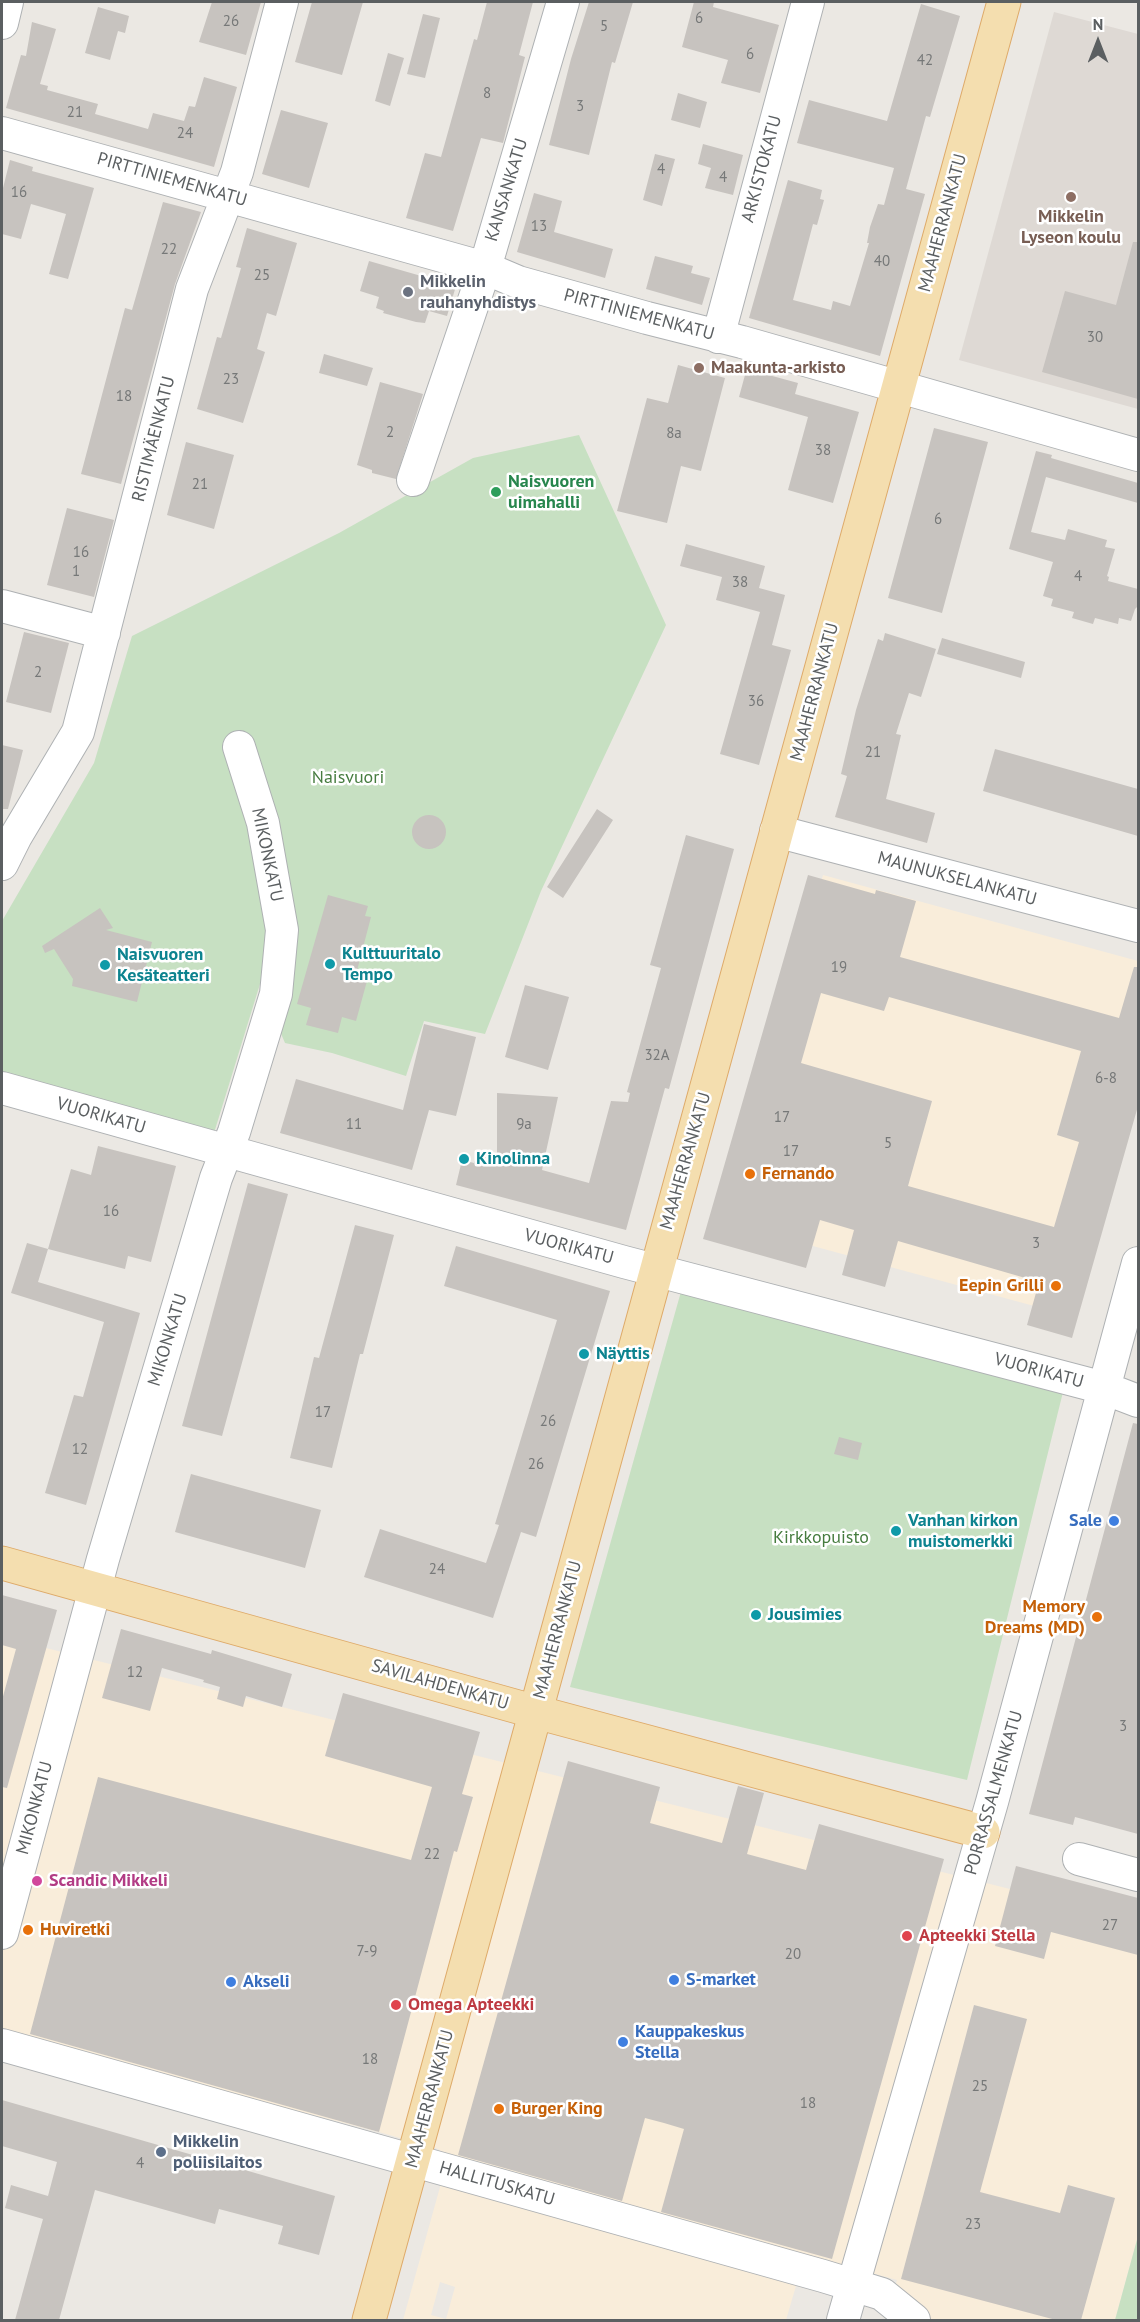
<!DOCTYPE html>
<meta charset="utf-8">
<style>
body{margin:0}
#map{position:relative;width:1140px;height:2322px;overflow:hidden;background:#ebe8e3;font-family:"PT Sans",sans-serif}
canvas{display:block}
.frame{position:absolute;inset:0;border:3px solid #5b5f61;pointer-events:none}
.north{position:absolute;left:1068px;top:12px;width:60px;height:60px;-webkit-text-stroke:4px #fff;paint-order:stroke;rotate:0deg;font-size:16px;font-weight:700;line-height:24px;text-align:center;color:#5b5f61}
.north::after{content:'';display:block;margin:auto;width:21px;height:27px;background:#5b5f61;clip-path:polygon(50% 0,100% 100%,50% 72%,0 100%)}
</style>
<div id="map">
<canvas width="1140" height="2322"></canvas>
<div class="frame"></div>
<div class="north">N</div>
</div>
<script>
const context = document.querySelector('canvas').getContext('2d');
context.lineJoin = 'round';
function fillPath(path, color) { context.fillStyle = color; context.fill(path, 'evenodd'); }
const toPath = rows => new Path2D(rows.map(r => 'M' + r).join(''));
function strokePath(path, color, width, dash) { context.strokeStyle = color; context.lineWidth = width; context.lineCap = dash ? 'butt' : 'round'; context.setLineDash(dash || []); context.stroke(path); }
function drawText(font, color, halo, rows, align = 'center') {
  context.font = font + ' "PT Sans",sans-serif'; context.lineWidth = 5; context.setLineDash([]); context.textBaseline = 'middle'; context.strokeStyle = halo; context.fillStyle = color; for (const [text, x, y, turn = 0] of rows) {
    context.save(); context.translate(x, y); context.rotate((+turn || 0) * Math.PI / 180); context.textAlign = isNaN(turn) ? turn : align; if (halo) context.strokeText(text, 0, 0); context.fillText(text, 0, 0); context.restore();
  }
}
const commercial = toPath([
 [823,875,1138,961,1138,1067,1071,1316,728,1223],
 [2,1637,1138,1921,1138,2236,1115,2320,886,2320,897,2280,452,2159,438,2149,379,2132,2,2034],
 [445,2169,801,2269,786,2320,403,2320],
 [440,2282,455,2287,446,2319,431,2315]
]);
const education = toPath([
 [1054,12,1138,34,1138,409,959,360]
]);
const green = toPath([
 [579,435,666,625,541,891,485,1034,424,1021,406,1076,332,1053,285,1043,260,984,214,1133,2,1074,2,921,94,763,132,636,339,533,473,458],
 [682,1288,1063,1392,967,1780,570,1687],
 [1138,2236,1138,2320,1115,2320]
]);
const building = toPath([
 [212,2,261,2,246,55,199,42],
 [312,2,363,2,342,75,295,62],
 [487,2,533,2,519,55,525,57,503,143,481,138,453,231,406,218,425,153,441,157,474,39,477,40],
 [589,2,633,2,615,63,612,62,589,155,549,145,571,59],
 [694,2,714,2,713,7,779,25,760,93,721,83,728,60,682,47],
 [921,4,960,16,930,117,926,116,906,189,925,194,880,356,749,318,788,180,822,190,820,199,824,200,817,225,813,224,793,300,831,310,833,301,850,306,869,243,867,243,870,227,878,204,884,205,894,168,797,143,809,100,887,121],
 [98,7,129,16,125,33,118,31,110,60,85,53],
 [423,14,440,18,425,78,407,74],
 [32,22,56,29,40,84,48,86,47,90,98,104,95,114,148,129,153,113,184,121,189,106,195,107,204,77,237,87,214,167,6,108,21,55,26,56],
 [388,53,404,58,390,106,375,101],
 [678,93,707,102,700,128,671,120],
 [281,110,328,123,309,188,262,174],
 [703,144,743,155,733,195,705,188,711,168,698,164],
 [655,154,675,159,662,206,643,200],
 [10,160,33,167,32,171,94,188,68,279,49,274,66,214,31,204,21,239,2,234,2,192],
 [534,193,562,201,554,232,613,249,605,278,517,252],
 [163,202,201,212,175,284,121,484,81,474,125,308,132,310],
 [247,228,297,243,276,316,267,313,257,349,265,352,243,423,197,409,217,337,221,338,241,268,236,267],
 [1133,242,1138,242,1138,399,1042,372,1065,291,1116,305],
 [655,256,693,266,691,273,710,278,702,305,646,289],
 [369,261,456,286,447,316,429,311,425,323,416,322,383,313,384,311,376,308,379,297,360,291],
 [324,354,373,368,367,386,319,373],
 [678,365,725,378,701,471,681,466,667,523,617,511,647,398,668,403],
 [754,371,798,383,795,394,859,412,833,503,788,490,808,417,739,397,745,375,749,376],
 [380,382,423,394,396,479,372,473,372,470,357,465],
 [934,428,988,442,942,613,888,598],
 [186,442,234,455,214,529,167,515],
 [1036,451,1052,455,1051,458,1138,483,1138,503,1046,477,1031,532,1065,540,1068,529,1107,540,1105,547,1115,549,1107,576,1109,577,1108,581,1138,589,1138,606,1135,609,1131,621,1119,618,1118,624,1095,618,1093,624,1072,618,1074,612,1051,606,1053,599,1043,596,1053,562,1009,549],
 [67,508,114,520,94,597,47,585],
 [686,544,765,566,759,588,785,595,772,645,791,650,759,765,720,754,760,612,716,600,722,577,680,566],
 [24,632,69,643,51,713,6,702],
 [885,633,936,649,921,697,909,693,896,734,901,735,886,799,935,813,927,843,835,817,847,776,841,774,856,710,878,639,883,641],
 [942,638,1025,662,1021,678,937,654],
 [2,745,23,750,8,809,2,809],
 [995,749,1138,789,1138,836,983,791],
 [597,809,613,820,563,898,547,887],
 '412 832a17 17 0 1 1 34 0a17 17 0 1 1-34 0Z',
 [686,835,734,849,669,1089,665,1088,626,1230,456,1185,462,1160,474,1163,478,1151,497,1157,497,1093,558,1097,542,1170,589,1183,611,1101,628,1102,630,1093,627,1092,661,968,650,965],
 [808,875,875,894,876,890,916,901,900,957,1119,1018,1134,967,1138,967,1138,1106,1072,1338,1027,1325,1039,1282,898,1241,885,1287,842,1275,854,1230,820,1220,806,1268,703,1239],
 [821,993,884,1011,889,997,1081,1051,1057,1135,1079,1142,1054,1227,908,1186,932,1101,801,1063],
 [328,895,368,906,365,916,371,917,355,978,367,981,356,1021,342,1017,338,1033,306,1025,311,1008,297,1004],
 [100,908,113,928,106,930,152,942,137,1002,72,986,73,979,54,949,45,953,42,946],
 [525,985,569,997,548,1070,505,1057],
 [424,1024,476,1037,456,1116,429,1110,412,1170,280,1133,296,1079,403,1110],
 [98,1146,176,1166,151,1262,128,1256,125,1269,48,1249,71,1169,91,1175],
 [248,1183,288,1194,222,1436,182,1426],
 [355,1225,394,1235,363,1354,360,1354,332,1468,290,1458,314,1357,319,1358],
 [27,1243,48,1249,38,1282,140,1313,86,1505,45,1493,74,1395,83,1397,104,1322,11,1293],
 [456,1246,610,1291,536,1537,521,1532,493,1618,364,1577,380,1529,486,1563,499,1525,495,1524,557,1320,444,1286],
 [1133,1423,1138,1424,1138,1834,1075,1817,1073,1825,1029,1814],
 [839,1437,862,1443,858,1460,834,1454],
 [191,1474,321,1510,305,1568,175,1532],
 [2,1595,57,1610,7,1788,2,1787,2,1700,16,1649,2,1645],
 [121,1629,211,1654,212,1650,292,1674,282,1707,246,1696,243,1707,217,1699,220,1687,203,1682,204,1680,162,1668,150,1711,102,1698],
 [343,1693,480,1732,462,1794,473,1797,457,1852,454,1851,379,2132,30,2034,98,1777,411,1860,432,1787,325,1756],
 [568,1761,660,1787,650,1823,722,1843,738,1786,764,1793,747,1854,806,1870,819,1824,944,1859,832,2259,661,2212,684,2129,664,2123,645,2118,622,2201,458,2155],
 [1016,1866,1138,1898,1138,1955,1051,1932,1044,1959,995,1946],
 [974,2005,1027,2019,980,2192,1060,2213,1068,2185,1115,2198,1081,2320,1056,2320,901,2279],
 [2,2100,335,2196,319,2255,278,2244,283,2226,219,2209,215,2224,95,2190,59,2320,15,2320,43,2219,5,2208,11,2185,48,2196,57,2162,2,2146]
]);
const minor = toPath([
 [2,23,7,2],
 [2,133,485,268,518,282,647,318,742,342,1138,455],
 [718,337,808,2],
 [413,480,485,268,563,2],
 [2,606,104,633],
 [776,831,1138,926],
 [2,864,16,836,78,732,192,289,237,172,282,2],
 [2,1088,624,1262,1104,1388,1138,1401],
 [1079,1859,1138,1875],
 [2,1933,103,1559,216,1178,234,1132,276,994,282,930,263,823,239,747],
 [2,2045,823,2276,882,2294,914,2320],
 [843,2320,992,1802,1138,1263]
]);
const major = toPath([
 [2,1563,536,1712,983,1832],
 [369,2320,1004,2]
]);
const markers = [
 [1071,197,6,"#8d6e63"],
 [408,292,6,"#6b7280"],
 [699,368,6,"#8d6e63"],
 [496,492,6,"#2e9e5b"],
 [330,964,6,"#0f9aa8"],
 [105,965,6,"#0f9aa8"],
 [464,1159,6,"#0f9aa8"],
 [750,1174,6,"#e8710a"],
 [1056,1286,6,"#e8710a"],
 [584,1354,6,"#0f9aa8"],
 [1114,1521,6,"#3f7fe0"],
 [896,1531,6,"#0f9aa8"],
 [756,1615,6,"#0f9aa8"],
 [1097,1617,6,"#e8710a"],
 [37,1881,6,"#d1479c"],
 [28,1930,6,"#e8710a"],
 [907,1936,6,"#e0444e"],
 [674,1980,6,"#3f7fe0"],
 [231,1982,6,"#3f7fe0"],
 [396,2005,6,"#e0444e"],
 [623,2042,6,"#3f7fe0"],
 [499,2109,6,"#e8710a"],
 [161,2152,6,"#5c6f8a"]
];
const numberNames = [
 ["6",699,19],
 ["26",231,22],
 ["5",604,27],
 ["6",750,55],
 ["42",925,61],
 ["8",487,94],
 ["3",580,107],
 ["21",75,113],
 ["24",185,134],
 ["4",661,170],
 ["4",723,178],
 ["16",19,193],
 ["13",539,227],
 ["22",169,250],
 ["40",882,262],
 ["25",262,276],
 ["30",1095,338],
 ["23",231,380],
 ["18",124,397],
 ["2",390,433],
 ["8a",674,434],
 ["38",823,451],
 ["21",200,485],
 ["6",938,520],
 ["16",81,553],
 ["1",76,572],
 ["4",1078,577],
 ["38",740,583],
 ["2",38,673],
 ["36",756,702],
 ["21",873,753],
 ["19",839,968],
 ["32A",657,1056],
 ["6-8",1106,1079],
 ["17",782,1118],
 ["11",354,1125],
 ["9a",524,1125],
 ["5",888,1144],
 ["17",791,1152],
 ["16",111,1212],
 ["3",1036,1244],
 ["17",323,1413],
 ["26",548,1422],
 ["12",80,1450],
 ["26",536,1465],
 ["24",437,1570],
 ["12",135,1673],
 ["3",1123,1727],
 ["22",432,1855],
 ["27",1110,1926],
 ["7-9",367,1952],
 ["20",793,1955],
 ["18",370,2060],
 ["25",980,2087],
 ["18",808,2104],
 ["4",140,2164],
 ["23",973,2225]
];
const streetNames = [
 ["ARKISTOKATU",762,169,-75],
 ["PIRTTINIEMENKATU",172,180,16],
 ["KANSANKATU",507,190,-73],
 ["MAAHERRANKATU",943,223,-75],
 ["PIRTTINIEMENKATU",639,315,15],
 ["RISTIMÄENKATU",154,439,-76],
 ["MAAHERRANKATU",815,692,-75],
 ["MIKONKATU",267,855,78],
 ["MAUNUKSELANKATU",957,879,15],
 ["VUORIKATU",101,1116,16],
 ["MAAHERRANKATU",686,1161,-74],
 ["VUORIKATU",569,1247,15],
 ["MIKONKATU",168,1340,-73],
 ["VUORIKATU",1039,1371,15],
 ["MAAHERRANKATU",558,1630,-75],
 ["SAVILAHDENKATU",440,1685,16],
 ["PORRASSALMENKATU",994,1793,-74],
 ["MIKONKATU",35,1808,-75],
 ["MAAHERRANKATU",430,2099,-75],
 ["HALLITUSKATU",497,2184,16]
];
const educationNames = [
 ["Mikkelin",1071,217],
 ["Lyseon koulu",1071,238],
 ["Maakunta-arkisto",711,368,"left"]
];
const worshipNames = [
 ["Mikkelin",420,282],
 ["rauhanyhdistys",420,303]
];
const leisureNames = [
 ["Naisvuoren",508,482],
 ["uimahalli",508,503]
];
const parkNames = [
 ["Naisvuori",348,778],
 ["Kirkkopuisto",821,1538]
];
const cultureNames = [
 ["Kulttuuritalo",342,954],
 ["Tempo",342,975],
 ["Naisvuoren",117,955],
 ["Kesäteatteri",117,976],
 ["Kinolinna",476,1159],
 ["Näyttis",596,1354],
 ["Vanhan kirkon",908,1521],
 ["muistomerkki",908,1542],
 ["Jousimies",768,1615]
];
const foodNames = [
 ["Fernando",762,1174],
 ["Eepin Grilli",1044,1286,"right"],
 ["Memory",1085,1607,"right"],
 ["Dreams (MD)",1085,1628,"right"],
 ["Huviretki",40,1930],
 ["Burger King",511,2109]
];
const shopNames = [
 ["Sale",1102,1521,"right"],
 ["S-market",686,1980],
 ["Akseli",243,1982],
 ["Kauppakeskus",635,2032],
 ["Stella",635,2053]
];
const hotelNames = [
 ["Scandic Mikkeli",49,1881]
];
const healthNames = [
 ["Apteekki Stella",919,1936],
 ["Omega Apteekki",408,2005]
];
const serviceNames = [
 ["Mikkelin",173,2142],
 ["poliisilaitos",173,2163]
];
fillPath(commercial, '#f9edda');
fillPath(education, '#ded9d4');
fillPath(green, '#c7e0c2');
fillPath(building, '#c7c3bf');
strokePath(minor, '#aeb1b3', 34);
strokePath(major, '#deaa69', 35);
strokePath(minor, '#fff', 32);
strokePath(major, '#f4deaf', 33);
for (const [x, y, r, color] of markers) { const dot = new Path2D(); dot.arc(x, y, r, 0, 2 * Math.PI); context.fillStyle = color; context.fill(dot); strokePath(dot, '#fff', 2); }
drawText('15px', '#767878', null, numberNames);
drawText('18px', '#5b5f61', '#fff', streetNames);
drawText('bold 18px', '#785e54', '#fff', educationNames);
drawText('bold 18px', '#5b616d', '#fff', worshipNames, 'left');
drawText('bold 18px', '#27864d', '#fff', leisureNames, 'left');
drawText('18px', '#467c3f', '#fff', parkNames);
drawText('bold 18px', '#0d838f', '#fff', cultureNames, 'left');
drawText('bold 18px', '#c56008', '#fff', foodNames, 'left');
drawText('bold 18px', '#366cbe', '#fff', shopNames, 'left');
drawText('bold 18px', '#b23c85', '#fff', hotelNames, 'left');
drawText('bold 18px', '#be3a42', '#fff', healthNames, 'left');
drawText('bold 18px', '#4e5e75', '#fff', serviceNames, 'left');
</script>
